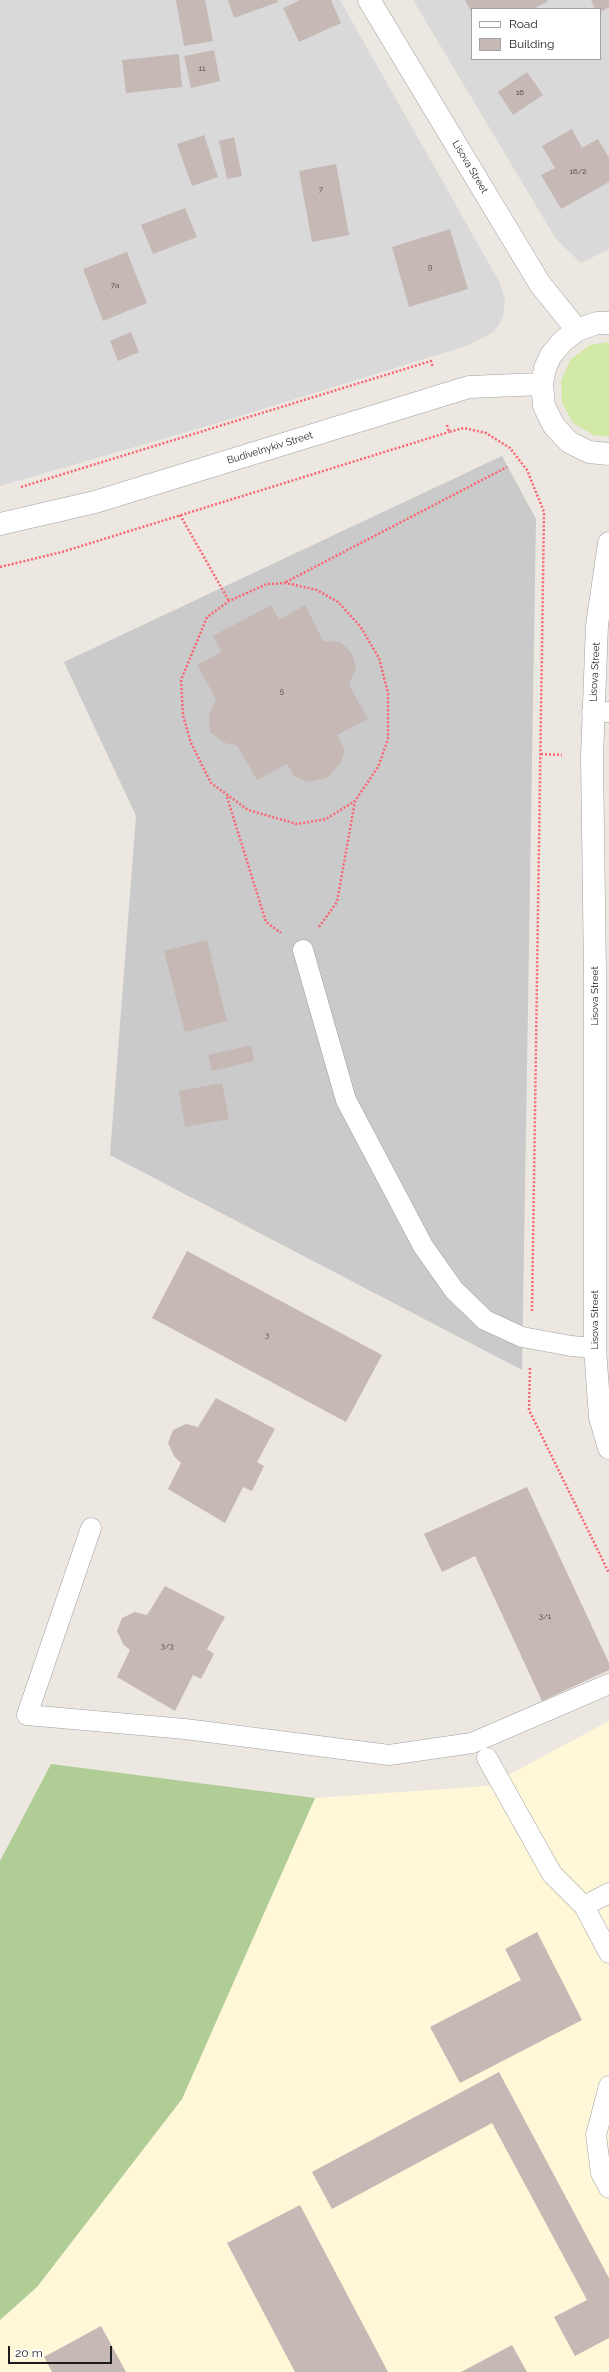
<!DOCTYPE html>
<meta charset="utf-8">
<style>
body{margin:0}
#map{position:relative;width:609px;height:2372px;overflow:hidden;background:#ede7e1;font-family:Raleway,sans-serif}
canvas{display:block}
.legend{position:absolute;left:471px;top:8px;width:130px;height:52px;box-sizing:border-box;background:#fff;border:1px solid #a4a4a4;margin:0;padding:5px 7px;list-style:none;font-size:12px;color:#1c1c1c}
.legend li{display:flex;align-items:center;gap:8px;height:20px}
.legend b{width:20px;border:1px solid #a4a4a4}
.scale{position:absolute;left:8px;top:2346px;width:104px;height:18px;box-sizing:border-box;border:2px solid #1c1c1c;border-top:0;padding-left:5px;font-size:12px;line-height:14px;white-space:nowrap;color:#1c1c1c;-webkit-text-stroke:3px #fff;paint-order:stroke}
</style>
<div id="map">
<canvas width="609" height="2372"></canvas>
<ul class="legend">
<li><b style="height:5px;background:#fff"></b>Road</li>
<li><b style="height:11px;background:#c5b8b5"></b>Building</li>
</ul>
<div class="scale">20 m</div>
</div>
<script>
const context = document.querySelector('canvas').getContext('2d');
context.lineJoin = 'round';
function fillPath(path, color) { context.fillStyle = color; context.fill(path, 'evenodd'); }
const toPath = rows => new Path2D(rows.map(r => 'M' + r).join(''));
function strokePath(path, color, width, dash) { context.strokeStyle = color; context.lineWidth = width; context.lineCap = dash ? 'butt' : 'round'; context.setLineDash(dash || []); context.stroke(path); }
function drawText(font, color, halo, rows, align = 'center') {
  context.font = font + ' Raleway,sans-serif'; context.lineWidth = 3; context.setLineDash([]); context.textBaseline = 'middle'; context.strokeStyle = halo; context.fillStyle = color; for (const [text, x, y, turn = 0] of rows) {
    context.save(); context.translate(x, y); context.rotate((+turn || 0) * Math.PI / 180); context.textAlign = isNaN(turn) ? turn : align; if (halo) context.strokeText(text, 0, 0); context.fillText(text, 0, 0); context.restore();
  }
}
const residential = toPath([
 [0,0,340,0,500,283,505,301,503,318,494,332,466,346,211,425,0,486],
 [413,0,609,0,609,249,581,263,556,239],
 [472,9,600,9,600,59,472,59]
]);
const education = toPath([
 [609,1721,609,2372,0,2372,0,2320,37,2287,182,2099,315,1798,488,1786]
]);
const religious = toPath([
 [502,456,536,519,522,1370,110,1155,136,816,64,662]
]);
const grass = toPath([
 [609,342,609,437,593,435,573,423,562,403,561,380,571,359,590,345]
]);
const forest = toPath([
 [51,1764,315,1798,182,2099,37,2287,0,2320,0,1861]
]);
const building = toPath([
 [176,0,205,0,213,41,184,46],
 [228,0,278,0,278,2,234,18],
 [300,0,331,0,341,23,299,42,283,8],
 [465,0,547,0,548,1,533,9,472,9,472,13],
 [591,0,609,0,609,7,600,12,600,9,595,9],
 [214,50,220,81,191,88,184,56],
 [179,54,182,87,126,93,122,60],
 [527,72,543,95,513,115,498,92],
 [572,129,582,148,598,139,609,158,609,182,561,209,541,175,555,168,542,146],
 [204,135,218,177,192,186,177,144],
 [234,137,242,176,227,179,219,141],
 [336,164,349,235,312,242,299,171],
 [185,208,197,237,153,254,141,225],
 [450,229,468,289,409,307,392,247],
 [127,252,147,303,103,321,83,269],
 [131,332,139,352,118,361,110,341],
 [271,605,279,620,305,605,323,641,340,642,352,653,356,668,349,685,368,719,337,735,345,750,340,764,327,778,308,782,294,776,287,764,257,780,237,745,224,743,210,732,209,715,216,699,197,665,222,652,213,636],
 [207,940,227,1021,185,1032,164,951],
 [251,1045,254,1061,212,1071,208,1055],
 [222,1083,229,1119,185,1127,179,1091],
 [187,1251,382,1355,346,1422,152,1318],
 [216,1398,275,1429,257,1462,264,1466,252,1491,243,1487,225,1523,168,1489,181,1463,174,1456,168,1443,173,1430,186,1424,198,1427],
 [527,1487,609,1663,609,1670,542,1701,475,1556,442,1572,424,1534],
 [165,1586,225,1617,207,1649,214,1654,201,1679,193,1675,175,1711,117,1677,130,1650,123,1644,117,1631,122,1618,135,1612,147,1615],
 [537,1932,582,2020,460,2083,430,2027,521,1980,505,1949],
 [499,2072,609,2278,609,2338,575,2356,554,2317,587,2300,492,2123,332,2209,312,2172],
 [300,2205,388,2372,295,2372,227,2243],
 [101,2326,126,2372,52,2372,44,2357],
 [512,2345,527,2372,461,2372]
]);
const path = toPath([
 [447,425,449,432,464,428,486,433,510,448,527,470,544,512,532,1311],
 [21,487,431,361,433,368],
 [180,515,229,601],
 [0,567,62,552,449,432],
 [286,582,507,467],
 [541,754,562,755],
 [227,797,266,922,281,933],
 [319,927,337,902,355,801,378,767,388,739,388,693,379,658,360,626,338,602,317,590,286,583,267,584,229,601,207,617,181,680,183,715,191,743,211,783,248,810,297,824,326,819,355,801],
 [530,1368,529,1410,609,1573]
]);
const lane = toPath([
 [592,712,609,712],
 [303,950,346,1100,423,1246,454,1290,485,1320,522,1337,571,1346,595,1348],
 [91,1528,27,1715,185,1729,389,1755,472,1743,609,1684],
 [487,1758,552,1874,584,1906,609,1953],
 [584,1906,609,1893],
 [609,2086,596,2135,601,2173,609,2188]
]);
const street = toPath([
 [369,0,540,284,577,330],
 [609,323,597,323,577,330,563,341,551,355,545,368,542,384,544,406,554,426,569,442,589,452,609,454],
 [0,524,95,502,469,387,542,384],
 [609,543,597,625,592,757,595,973,595,1348,600,1417,609,1448]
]);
const numberNames = [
 ["11",202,69],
 ["16",520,93],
 ["16/2",578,172],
 ["7",321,190],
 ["9",430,268],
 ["7а",115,286],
 ["5",282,692],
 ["3",267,1336],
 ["3/1",545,1617],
 ["3/3",167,1647]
];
const streetNames = [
 ["Lisova Street",470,167,59],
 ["Budivelnykiv Street",270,448,-17],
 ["Lisova Street",595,672,-87],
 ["Lisova Street",595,996,-90],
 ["Lisova Street",595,1320,-90]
];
fillPath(residential, '#dad9d9');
fillPath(education, '#fff8d8');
fillPath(religious, '#cacaca');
fillPath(grass, '#d3e9a6');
fillPath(forest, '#b0cd95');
fillPath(building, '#c5b8b5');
strokePath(lane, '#a0a0a0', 21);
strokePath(street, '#a0a0a0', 23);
strokePath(path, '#fa6571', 2.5, [2, 2]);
strokePath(lane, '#fff', 20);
strokePath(street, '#fff', 22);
drawText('8px', '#464342', null, numberNames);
drawText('10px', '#1c1c1c', '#fff', streetNames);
</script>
